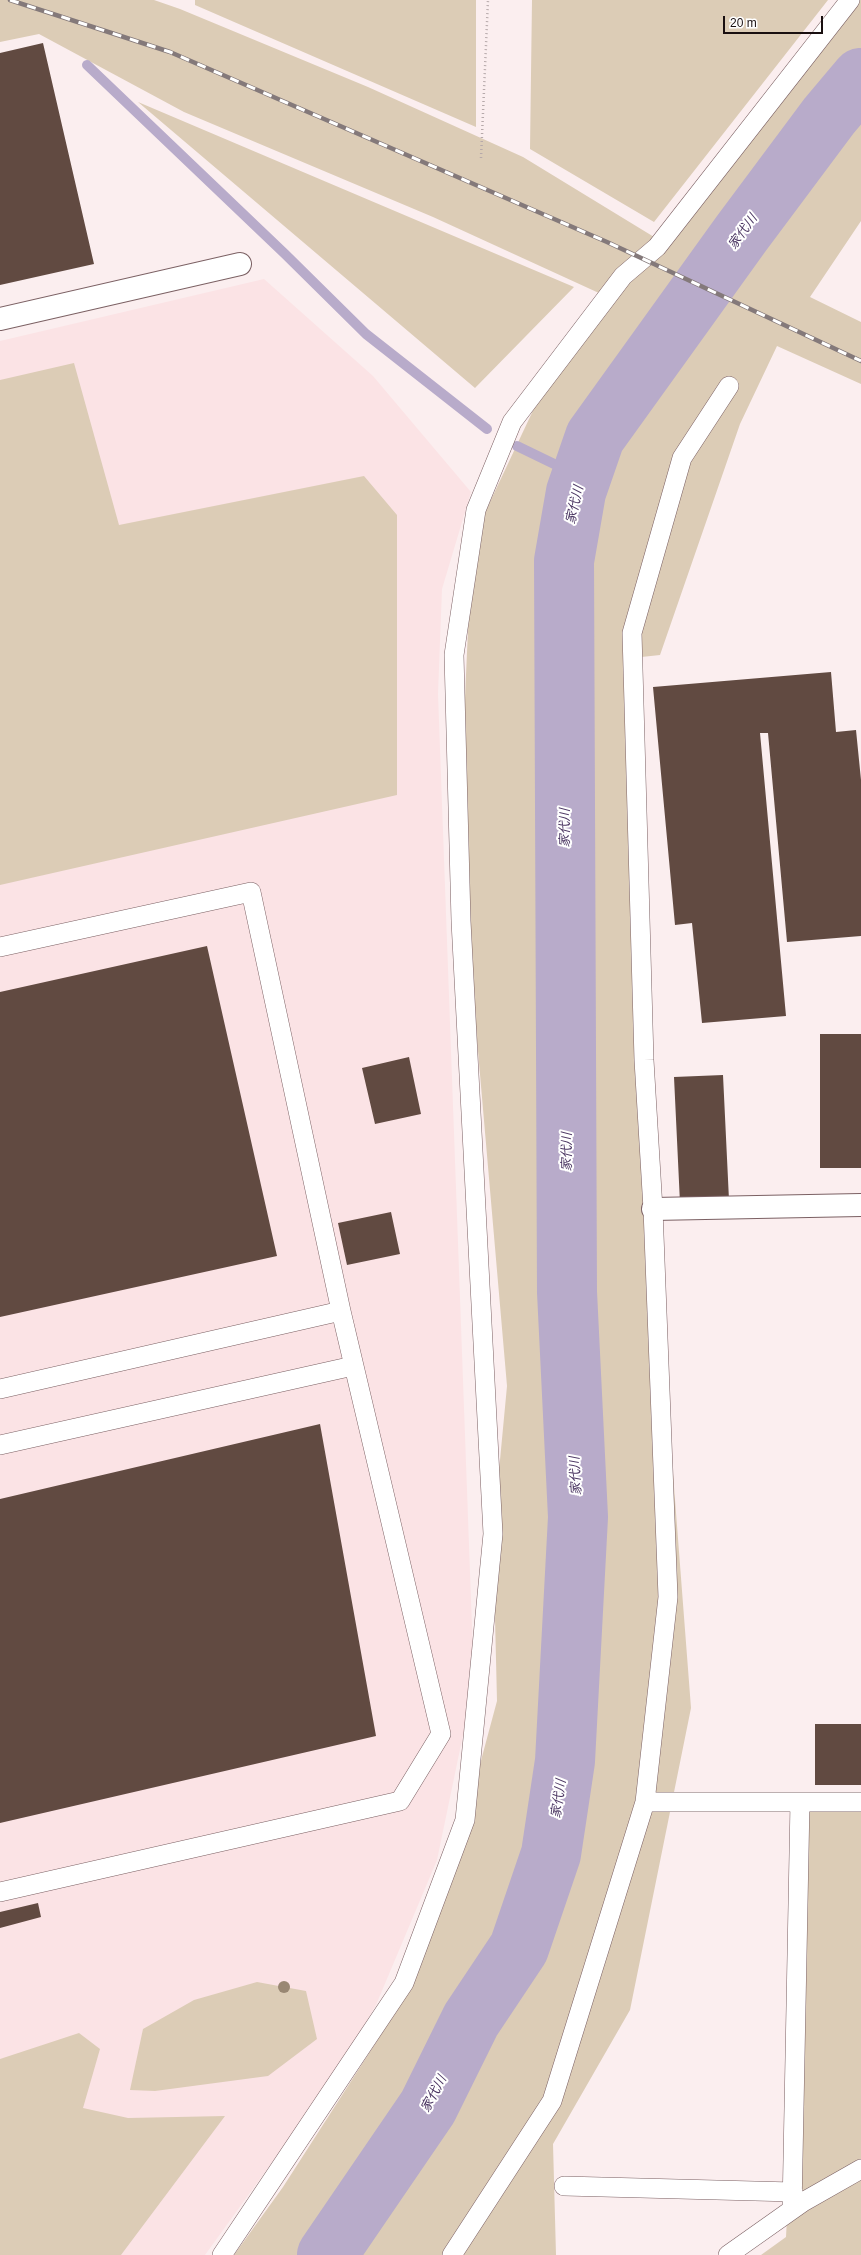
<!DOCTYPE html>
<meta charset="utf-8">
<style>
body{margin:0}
#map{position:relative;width:861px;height:2255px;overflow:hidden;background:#fbeeef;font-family:Helvetica,sans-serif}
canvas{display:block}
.scale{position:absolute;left:723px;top:16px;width:100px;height:18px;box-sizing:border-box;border:2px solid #190f10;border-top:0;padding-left:5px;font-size:12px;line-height:14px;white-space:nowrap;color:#190f10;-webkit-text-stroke:3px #fff;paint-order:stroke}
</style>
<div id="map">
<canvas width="861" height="2255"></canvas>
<div class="scale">20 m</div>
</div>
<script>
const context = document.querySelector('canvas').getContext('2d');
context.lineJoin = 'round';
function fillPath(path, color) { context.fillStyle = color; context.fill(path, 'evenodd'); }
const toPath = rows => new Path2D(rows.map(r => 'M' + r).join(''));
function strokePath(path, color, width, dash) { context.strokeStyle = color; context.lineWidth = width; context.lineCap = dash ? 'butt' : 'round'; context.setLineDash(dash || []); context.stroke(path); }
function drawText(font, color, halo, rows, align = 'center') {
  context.font = font + ' Helvetica,"Noto Sans JP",sans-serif'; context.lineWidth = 4; context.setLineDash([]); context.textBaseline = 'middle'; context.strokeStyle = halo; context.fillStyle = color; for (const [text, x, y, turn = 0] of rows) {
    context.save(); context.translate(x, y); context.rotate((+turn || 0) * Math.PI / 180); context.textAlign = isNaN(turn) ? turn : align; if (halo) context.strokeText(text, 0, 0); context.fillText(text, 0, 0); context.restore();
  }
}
const built = toPath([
 [264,279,373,376,471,492,442,589,438,694,474,1682,437,1860,376,2005,336,2074,205,2255,0,2255,0,341]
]);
const green = toPath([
 [0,0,154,0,180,9,368,87,523,157,659,240,847,0,861,0,861,221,810,297,861,322,861,384,777,346,740,424,660,655,623,659,648,1148,691,1708,630,2010,553,2144,556,2255,234,2255,283,2187,402,2002,465,1820,497,1701,493,1534,507,1386,459,832,472,540,546,383,612,299,433,217,184,112,39,34,0,42],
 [195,0,476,0,476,127,195,5],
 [532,0,828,0,654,222,530,149],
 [138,102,574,287,475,388],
 [74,363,119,525,364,476,397,515,397,795,0,885,0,380],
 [861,1807,861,2255,761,2255,786,2237,808,1808],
 [257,1982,306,1991,317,2039,268,2076,155,2091,130,2090,143,2029,194,2000],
 [79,2033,100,2049,83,2108,128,2118,225,2116,121,2255,0,2255,0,2059]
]);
const stream = toPath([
 [87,65,285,254,366,334,487,429],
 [517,446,581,477]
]);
const river = toPath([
 [327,2255,428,2107,471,2020,519,1948,551,1854,565,1761,578,1517,567,1292,564,561,576,492,595,437,741,234,829,116,861,78]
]);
const building = toPath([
 [43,43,94,264,0,285,0,53],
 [831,672,836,732,856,730,861,780,861,936,787,942,768,733,760,733,786,1016,702,1023,692,923,675,925,653,687],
 [207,946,277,1256,0,1317,0,992],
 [820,1034,861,1034,861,1168,820,1168],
 [409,1057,421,1114,375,1124,362,1068],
 [723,1075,729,1200,680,1203,674,1077],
 [391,1212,400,1254,347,1265,338,1223],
 [320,1424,376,1736,0,1823,0,1499],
 [815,1724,861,1724,861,1785,815,1785],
 [38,1903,41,1917,0,1928,0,1912]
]);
const path = toPath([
 [481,158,488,0]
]);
const lane = toPath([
 [0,947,251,892,341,1311,0,1389],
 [0,1445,353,1366],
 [645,1802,861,1802],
 [0,1892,400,1801,441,1734,341,1311],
 [564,2186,793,2192],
 [792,2210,800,1802],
 [222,2255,404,1983,465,1820,493,1534,461,921,454,655,476,510,512,422,623,276,657,247,850,0],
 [452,2255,552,2101,645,1802,668,1597,653,1209,644,1060,632,633,682,458,729,386],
 [728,2255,803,2202,861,2169]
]);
const street = toPath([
 [0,319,240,264],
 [653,1209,861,1205]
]);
const rail = toPath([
 [10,0,170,52,607,242,861,361]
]);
const trees = [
 [284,1987]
];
const waterNames = [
 ["家代川",743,232,-54],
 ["家代川",575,505,-77],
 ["家代川",565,828,-90],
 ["家代川",567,1152,-90],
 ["家代川",576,1476,-93],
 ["家代川",559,1799,-82],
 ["家代川",434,2094,-62]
];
fillPath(built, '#fbe3e5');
fillPath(green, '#dcccb6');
strokePath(stream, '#b8abca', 10);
strokePath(river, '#b8abca', 60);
fillPath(building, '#614a41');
strokePath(lane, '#7b6063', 20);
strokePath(street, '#7b6063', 24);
strokePath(path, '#b6a9aa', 2.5, [1, 3]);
strokePath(lane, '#fff', 19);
strokePath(street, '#fff', 22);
strokePath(rail, '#84797a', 4.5);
strokePath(rail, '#fff', 3, [9]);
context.fillStyle = '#998773';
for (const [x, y] of trees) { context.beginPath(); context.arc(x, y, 6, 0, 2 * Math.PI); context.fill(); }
drawText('italic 13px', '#4c3763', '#fff', waterNames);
</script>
